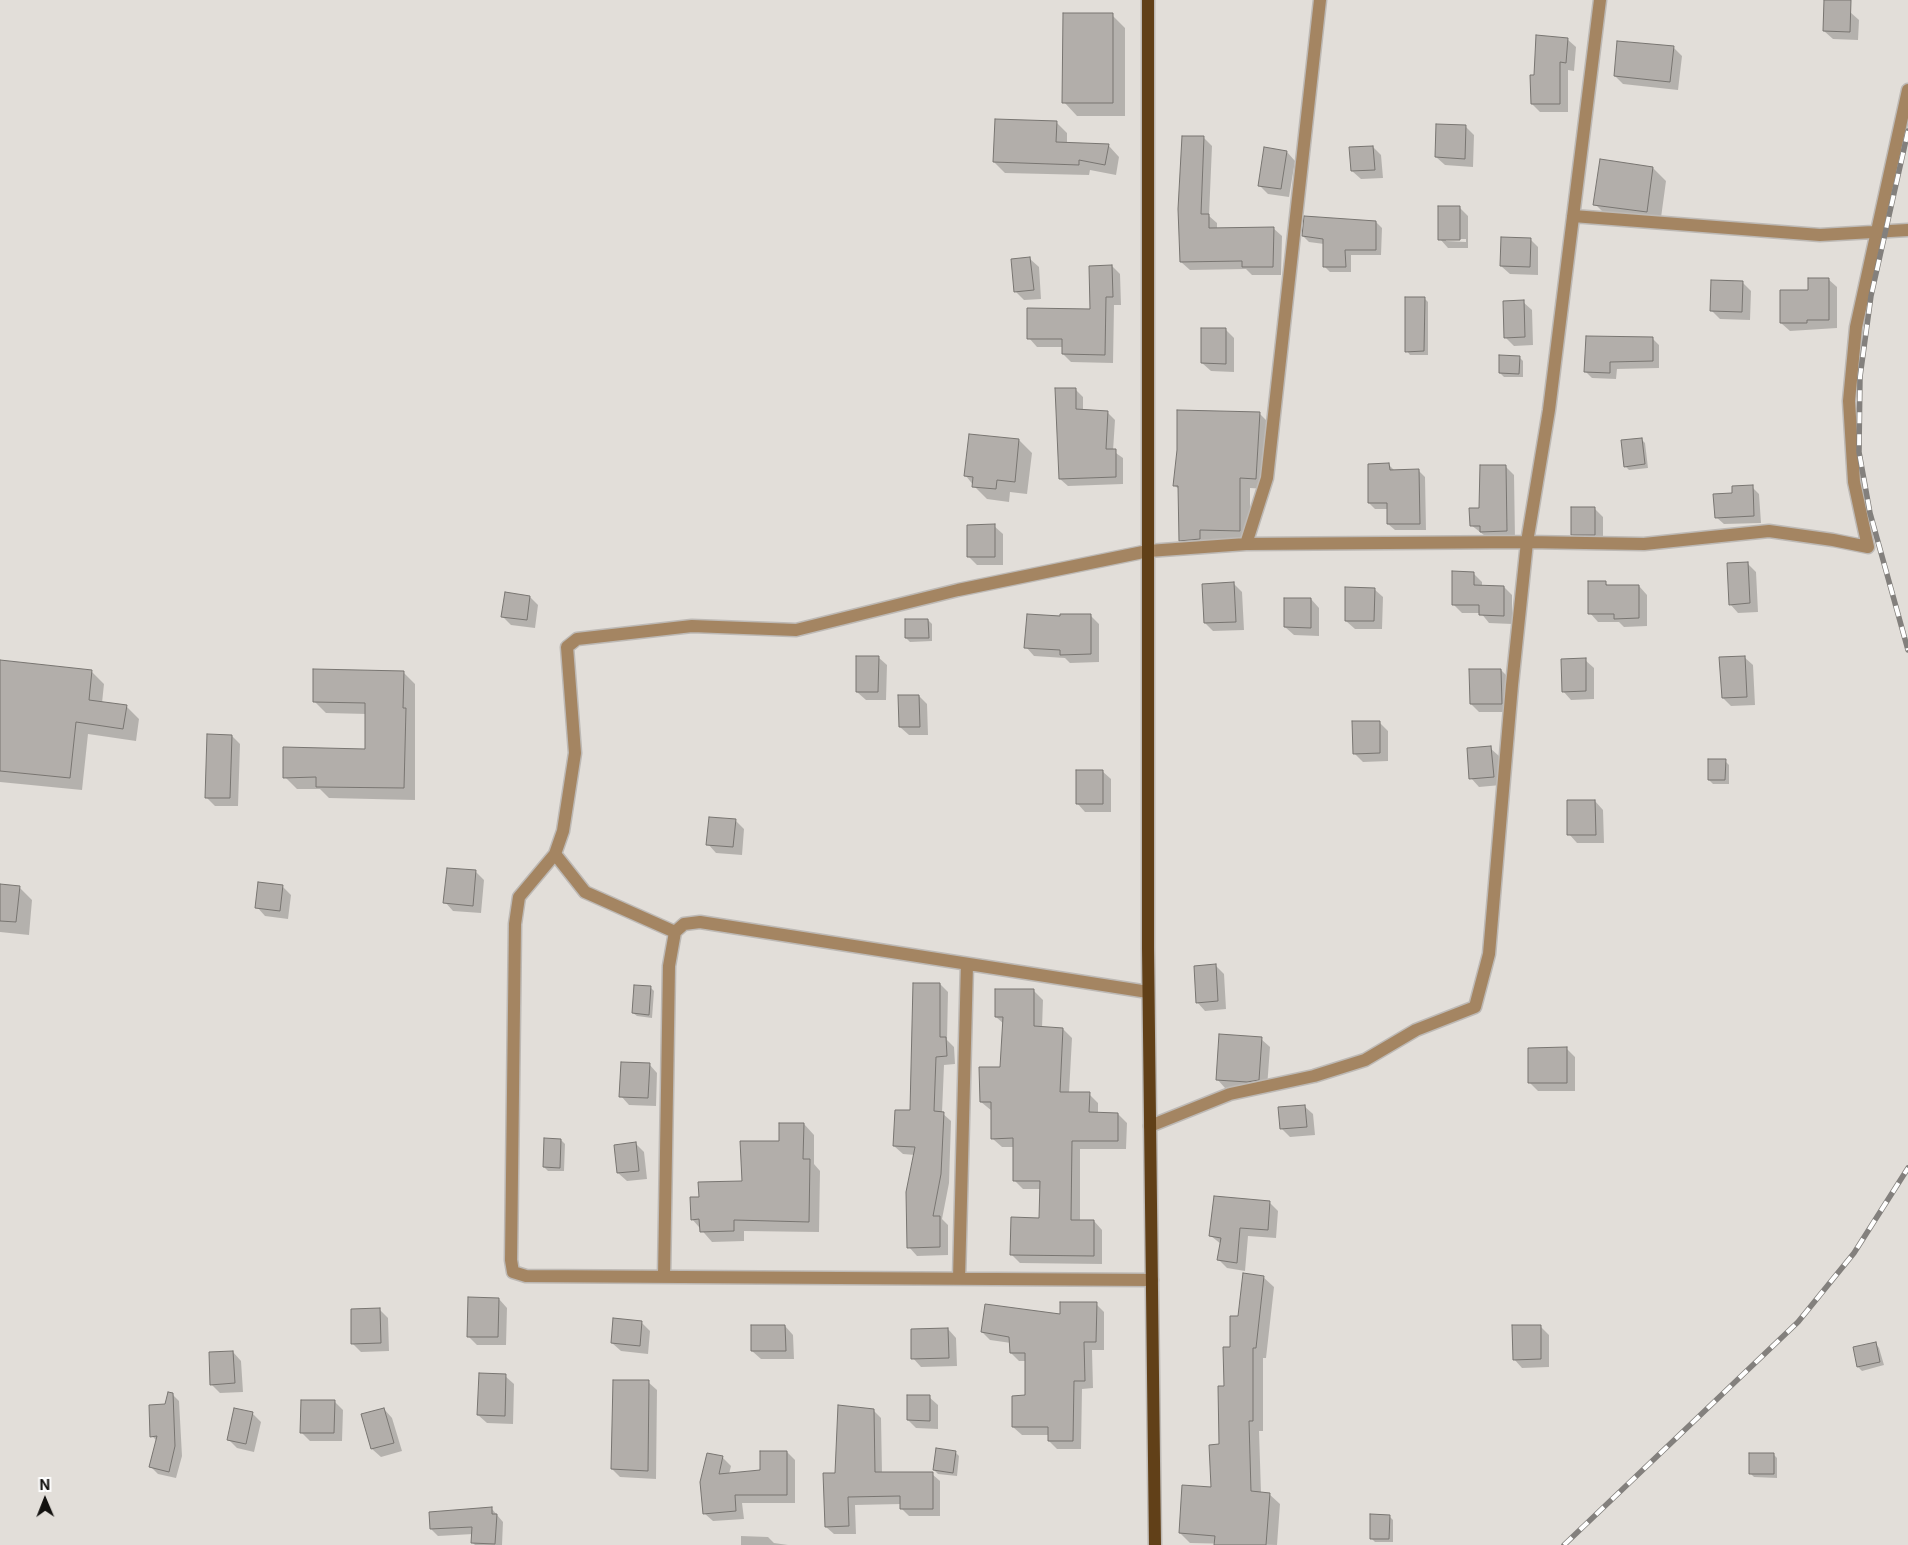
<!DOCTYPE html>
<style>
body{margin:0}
#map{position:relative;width:1908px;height:1545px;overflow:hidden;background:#e2ded9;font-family:Inter,sans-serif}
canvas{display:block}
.north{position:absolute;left:20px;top:1475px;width:50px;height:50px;-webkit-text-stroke:4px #fff;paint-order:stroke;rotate:359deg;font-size:14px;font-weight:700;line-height:20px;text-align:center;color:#12110f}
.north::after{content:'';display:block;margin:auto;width:18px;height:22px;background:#12110f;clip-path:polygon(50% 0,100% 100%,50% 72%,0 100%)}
</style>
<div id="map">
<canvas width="1908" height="1545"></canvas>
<div class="north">N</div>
</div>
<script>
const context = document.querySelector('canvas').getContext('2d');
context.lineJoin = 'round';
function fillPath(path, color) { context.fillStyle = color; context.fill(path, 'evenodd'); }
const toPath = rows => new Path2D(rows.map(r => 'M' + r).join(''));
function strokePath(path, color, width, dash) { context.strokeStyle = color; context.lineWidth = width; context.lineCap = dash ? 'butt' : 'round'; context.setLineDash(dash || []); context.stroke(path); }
const shadow = toPath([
 [1850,12,1859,20,1858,40,1833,39,1824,31],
 [1112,15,1125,28,1125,116,1077,116,1064,102],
 [1567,39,1576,47,1574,71,1568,70,1568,112,1540,112,1532,104,1535,76],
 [1673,47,1682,56,1678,90,1623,84,1615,76],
 [1056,122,1067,133,1067,143,1109,146,1119,157,1116,175,1090,170,1089,175,1005,173,994,162],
 [1465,126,1474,135,1473,167,1445,165,1436,157],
 [1204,138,1212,146,1209,216,1217,223,1217,229,1273,228,1282,236,1281,275,1252,275,1246,269,1190,270,1181,262],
 [1373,147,1381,155,1383,178,1361,179,1352,171],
 [1287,152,1295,161,1289,197,1268,194,1259,185],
 [1653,168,1666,181,1660,225,1608,217,1595,204],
 [1459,207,1468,216,1468,248,1448,248,1440,239],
 [1446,239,1466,239,1466,242,1446,241],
 [1305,217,1376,222,1382,228,1381,255,1351,255,1351,272,1330,272,1324,266,1324,244,1309,242,1303,236],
 [1530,239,1538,247,1538,275,1510,274,1501,266],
 [1030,259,1039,267,1041,299,1024,300,1016,292],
 [1112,266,1120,274,1121,305,1114,305,1113,363,1071,362,1063,354,1063,347,1037,347,1029,338,1092,310],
 [1828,279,1837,287,1837,328,1790,331,1781,323,1809,291],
 [1743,283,1751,291,1750,320,1720,319,1711,310],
 [1424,298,1428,302,1428,355,1410,355,1407,351],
 [1523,302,1532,310,1533,345,1514,346,1505,337],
 [1226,330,1234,338,1234,372,1211,371,1202,363],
 [1652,338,1659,345,1659,368,1617,369,1616,379,1592,378,1585,371],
 [1519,357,1523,361,1523,377,1504,377,1500,373],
 [1076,390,1083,397,1083,411,1107,412,1115,420,1113,451,1123,458,1123,484,1068,486,1060,479],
 [1259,413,1270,424,1266,489,1250,488,1250,541,1191,551,1180,540,1180,490,1175,486],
 [970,435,1019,440,1032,453,1027,494,1010,492,1009,502,987,499,974,486,966,476],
 [1641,439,1645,443,1648,468,1629,470,1625,466],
 [1389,465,1395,471,1419,471,1425,477,1426,530,1395,530,1388,524,1388,509,1375,509,1369,503],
 [1506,467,1514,475,1515,539,1489,539,1471,525],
 [1752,487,1759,494,1761,523,1724,524,1716,517,1734,494],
 [1594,508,1603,517,1603,543,1580,543,1572,534],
 [994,526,1003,534,1003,565,977,565,969,557],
 [1747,563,1756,572,1758,612,1738,613,1730,604],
 [1473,573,1482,582,1482,587,1504,587,1512,595,1512,624,1489,623,1481,613,1462,613,1453,604],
 [1605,583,1609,586,1639,586,1647,595,1647,626,1624,627,1619,622,1598,622,1590,613],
 [1234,584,1242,592,1244,630,1213,631,1205,623],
 [1374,589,1383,597,1382,629,1355,629,1346,621],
 [506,594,530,597,538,605,535,628,511,625,503,617],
 [1311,599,1319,608,1319,636,1294,635,1285,627],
 [1090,615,1099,624,1099,662,1070,663,1065,658,1034,656,1026,647,1061,617],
 [928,620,932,624,932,641,910,642,906,638],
 [878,657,887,665,886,700,866,700,857,692],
 [1744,657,1753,665,1755,705,1731,706,1723,698],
 [1585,660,1594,668,1594,699,1571,700,1563,691],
 [0,662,92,672,104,684,102,703,126,706,139,719,136,741,88,734,82,790,0,782],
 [1501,670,1509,678,1510,712,1479,712,1471,704],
 [403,672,415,684,415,800,329,798,320,789,297,789,285,777,366,750,367,714,326,713,314,701],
 [919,696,927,704,928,735,909,735,900,727],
 [1379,722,1388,731,1388,761,1363,762,1354,753],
 [232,736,240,744,238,806,215,806,206,797],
 [1490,748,1499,756,1501,785,1479,787,1471,778],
 [1725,761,1729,765,1729,784,1713,784,1709,780],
 [1102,771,1111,779,1111,812,1085,812,1077,803],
 [1595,801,1603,810,1604,843,1577,843,1569,834],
 [735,820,744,829,742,855,716,853,708,844],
 [475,871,484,880,481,913,453,911,445,902],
 [0,885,19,887,32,900,29,935,0,932],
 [282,886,291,895,288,919,265,916,257,907],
 [1216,966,1224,974,1226,1009,1205,1011,1197,1002],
 [940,984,948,992,947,1040,954,1047,955,1064,944,1065,942,1113,951,1121,949,1183,942,1219,948,1225,948,1255,917,1256,909,1247,915,1155,903,1154,894,1146,911,1112],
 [650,987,654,991,652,1018,637,1016,633,1013],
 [1034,991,1043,1000,1042,1028,1063,1029,1072,1038,1069,1093,1089,1094,1098,1103,1098,1114,1118,1114,1127,1123,1126,1149,1080,1149,1080,1221,1094,1221,1102,1230,1102,1264,1020,1263,1011,1254,1041,1219,1041,1189,1023,1189,1014,1180,1014,1147,1002,1147,993,1139,992,1111,981,1102,1001,1068,1004,1024,996,1017],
 [1261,1039,1270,1047,1267,1088,1256,1090,1225,1088,1217,1079],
 [1566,1048,1575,1057,1575,1091,1538,1091,1530,1083],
 [649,1064,657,1073,656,1106,629,1105,621,1096],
 [1304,1106,1313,1114,1315,1135,1290,1137,1282,1129],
 [804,1124,814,1135,814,1164,820,1171,819,1232,744,1231,744,1241,712,1242,692,1219,700,1198,743,1182,780,1142],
 [561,1140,565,1144,564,1171,548,1171,544,1167],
 [636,1144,644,1152,647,1179,627,1181,618,1173],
 [1270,1203,1278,1211,1276,1238,1248,1236,1245,1271,1227,1268,1219,1260,1221,1244,1211,1236],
 [1263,1277,1274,1287,1266,1358,1263,1358,1263,1431,1259,1431,1261,1493,1269,1494,1280,1504,1277,1545,1190,1543,1180,1533,1212,1488,1220,1446,1225,1387,1232,1348,1239,1317],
 [499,1299,507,1308,506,1345,477,1345,468,1336],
 [1096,1304,1104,1312,1104,1350,1092,1350,1093,1388,1082,1389,1081,1449,1057,1449,1049,1441,1049,1435,1022,1435,1013,1427,1027,1397,1026,1361,1019,1361,1011,1353,1011,1343,990,1340,982,1332,1061,1315],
 [380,1310,388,1318,389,1351,361,1352,352,1343],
 [641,1322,650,1331,648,1354,621,1351,612,1343],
 [785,1326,793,1335,794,1359,761,1359,752,1351],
 [1540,1326,1549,1335,1549,1367,1522,1368,1514,1359],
 [948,1329,956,1338,957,1366,921,1367,913,1358],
 [1876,1344,1879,1348,1884,1365,1862,1371,1858,1367,1854,1348],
 [233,1352,241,1361,243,1392,220,1393,211,1384],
 [505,1376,514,1384,513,1424,487,1423,478,1415],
 [648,1382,657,1390,656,1479,620,1477,612,1469],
 [172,1394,179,1401,182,1456,176,1478,158,1474,151,1467,157,1441,152,1436],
 [929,1397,938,1405,938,1429,916,1428,908,1420],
 [334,1401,343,1410,342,1441,310,1441,301,1432],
 [384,1409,392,1418,402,1451,381,1457,372,1449],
 [873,1410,881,1418,882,1473,932,1474,940,1481,940,1516,909,1516,901,1508,901,1504,855,1505,856,1534,834,1534,826,1527,836,1474],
 [252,1413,261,1422,254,1452,237,1448,228,1439],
 [787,1452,795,1460,795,1503,742,1503,744,1519,713,1521,704,1513,723,1458,731,1466,729,1474,761,1471],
 [955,1452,959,1456,957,1476,938,1474,934,1470],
 [1773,1454,1777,1458,1777,1478,1754,1477,1750,1473],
 [492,1509,503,1522,502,1545,475,1545,472,1542,473,1534,438,1536,431,1529],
 [1389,1516,1393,1520,1393,1542,1375,1542,1371,1538],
 [741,1536,768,1537,774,1543,788,1545,741,1545]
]);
const building = toPath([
 [1824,0,1851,0,1850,32,1823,31,1824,0],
 [1063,13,1113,13,1113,103,1062,103,1063,13],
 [1536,35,1568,38,1566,63,1560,62,1560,104,1531,104,1530,75,1534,75,1536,35],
 [1617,41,1674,46,1670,82,1614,76,1617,41],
 [995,119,1057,121,1056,142,1109,144,1105,165,1079,160,1079,165,993,162,995,119],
 [1436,124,1466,125,1465,159,1435,157,1436,124],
 [1182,136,1204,136,1201,214,1209,214,1209,228,1274,227,1273,267,1242,267,1242,261,1180,262,1178,209,1182,136],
 [1373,146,1375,170,1351,171,1349,147,1373,146],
 [1264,147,1287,151,1281,189,1258,186,1264,147],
 [1600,159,1653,167,1647,212,1593,205,1600,159],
 [1438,206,1460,206,1460,240,1438,240,1438,206],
 [1304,216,1376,221,1376,250,1345,250,1346,267,1323,267,1323,239,1302,236,1304,216],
 [1501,237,1531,238,1530,267,1500,266,1501,237],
 [1030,257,1034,290,1014,292,1011,259,1030,257],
 [1112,265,1113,297,1106,297,1105,355,1062,354,1062,339,1027,339,1027,308,1090,309,1089,266,1112,265],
 [1808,278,1829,278,1829,320,1807,320,1807,323,1780,323,1780,290,1808,290,1808,278],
 [1711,280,1743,281,1742,312,1710,311,1711,280],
 [1405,297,1425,297,1424,351,1405,352,1405,297],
 [1524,300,1525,337,1504,338,1503,301,1524,300],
 [1201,328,1226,328,1226,364,1201,363,1201,328],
 [1586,336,1653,337,1653,361,1610,362,1610,373,1584,372,1586,336],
 [1499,355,1520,356,1519,374,1499,373,1499,355],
 [1055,388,1076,388,1076,409,1108,411,1106,449,1116,449,1116,477,1059,479,1055,388],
 [1177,410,1260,412,1256,479,1240,478,1240,531,1200,530,1200,539,1179,541,1178,486,1173,486,1177,450,1177,410],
 [969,434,1019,439,1015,482,997,480,996,489,972,487,973,477,964,476,969,434],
 [1642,438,1645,464,1624,467,1621,440,1642,438],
 [1389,463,1390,470,1419,469,1420,524,1387,524,1387,503,1368,503,1368,464,1389,463],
 [1480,465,1506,465,1507,531,1480,532,1480,526,1470,526,1469,508,1479,508,1480,465],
 [1753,485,1754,516,1715,518,1713,494,1732,493,1732,486,1753,485],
 [1571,507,1595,507,1595,535,1571,535,1571,507],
 [995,524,995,557,967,557,967,525,995,524],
 [1748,562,1750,603,1729,605,1727,563,1748,562],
 [1452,571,1474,572,1474,585,1504,586,1504,616,1479,615,1479,605,1452,605,1452,571],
 [1588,581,1606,581,1606,585,1639,585,1639,618,1614,619,1614,614,1588,614,1588,581],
 [1234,582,1236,622,1204,623,1202,584,1234,582],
 [1345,587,1375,588,1374,621,1345,621,1345,587],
 [505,592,530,596,527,620,501,617,505,592],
 [1284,598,1311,598,1311,628,1284,627,1284,598],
 [1027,614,1060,616,1060,614,1091,614,1091,654,1060,655,1060,650,1024,648,1027,614],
 [905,619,928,619,929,638,905,638,905,619],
 [856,656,879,656,878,692,856,692,856,656],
 [1745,656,1747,697,1722,698,1719,657,1745,656],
 [1586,658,1586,691,1562,692,1561,659,1586,658],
 [0,660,92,670,89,700,127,705,123,729,76,722,70,778,0,771,0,660],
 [313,669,404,671,403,708,406,708,404,788,316,787,316,777,283,778,283,747,365,749,365,703,313,702,313,669],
 [1469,669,1501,669,1502,704,1470,704,1469,669],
 [898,695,919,695,920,727,899,727,898,695],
 [1352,721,1380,721,1380,753,1353,754,1352,721],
 [207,734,232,735,230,798,205,798,207,734],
 [1491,746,1494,777,1469,779,1467,748,1491,746],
 [1708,759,1726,759,1725,780,1708,780,1708,759],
 [1076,770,1103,770,1103,804,1076,804,1076,770],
 [1595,800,1596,835,1567,835,1567,800,1595,800],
 [709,817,736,819,733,847,706,845,709,817],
 [447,868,476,870,473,906,443,903,447,868],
 [258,882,283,885,280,911,255,908,258,882],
 [0,884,20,886,16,922,0,921,0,884],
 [1216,964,1218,1001,1196,1003,1194,966,1216,964],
 [913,983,940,983,940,1037,946,1037,947,1056,936,1057,934,1111,944,1112,941,1174,933,1216,940,1216,940,1247,907,1248,906,1192,915,1147,893,1146,895,1110,910,1110,913,983],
 [634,985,651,986,649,1015,632,1013,634,985],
 [995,989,1034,989,1034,1026,1063,1028,1060,1092,1090,1092,1089,1112,1118,1113,1118,1141,1072,1141,1071,1220,1094,1220,1094,1256,1010,1255,1011,1217,1039,1218,1040,1181,1013,1181,1013,1138,991,1139,991,1102,980,1102,979,1067,1000,1067,1003,1017,995,1017,995,989],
 [1219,1034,1262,1037,1259,1080,1247,1082,1216,1080,1219,1034],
 [1567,1047,1567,1083,1528,1083,1528,1048,1567,1047],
 [621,1062,650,1063,648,1098,619,1097,621,1062],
 [1305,1105,1307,1127,1280,1129,1278,1107,1305,1105],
 [779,1123,804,1123,803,1159,810,1159,809,1222,734,1220,734,1231,700,1232,699,1219,691,1220,690,1197,699,1197,698,1182,742,1181,740,1141,779,1141,779,1123],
 [544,1138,561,1139,560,1168,543,1167,544,1138],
 [636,1142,639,1171,617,1173,614,1145,636,1142],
 [1214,1196,1270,1201,1268,1230,1240,1228,1237,1263,1217,1260,1221,1238,1209,1236,1214,1196],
 [1243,1273,1264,1276,1256,1348,1253,1348,1253,1421,1249,1421,1251,1491,1270,1493,1266,1545,1214,1545,1215,1536,1179,1533,1182,1485,1211,1487,1209,1445,1219,1444,1218,1386,1224,1386,1223,1347,1230,1347,1230,1316,1238,1316,1243,1273],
 [468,1297,499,1298,498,1337,467,1337,468,1297],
 [1060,1302,1097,1302,1096,1342,1084,1342,1085,1381,1074,1381,1073,1441,1048,1441,1048,1427,1012,1427,1012,1396,1025,1395,1025,1353,1010,1353,1009,1337,981,1332,985,1304,1060,1314,1060,1302],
 [380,1308,381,1343,351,1344,351,1309,380,1308],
 [613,1318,642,1321,640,1346,611,1343,613,1318],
 [751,1325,785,1325,786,1351,751,1351,751,1325],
 [1512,1325,1541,1325,1541,1359,1513,1360,1512,1325],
 [948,1328,949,1358,911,1359,911,1329,948,1328],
 [1876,1342,1880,1362,1857,1367,1853,1347,1876,1342],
 [233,1351,235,1383,210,1385,209,1352,233,1351],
 [479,1373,506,1374,505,1416,477,1415,479,1373],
 [613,1380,649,1380,648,1471,611,1469,613,1380],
 [168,1392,173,1393,175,1446,169,1472,149,1467,157,1436,150,1437,149,1405,165,1404,168,1392],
 [907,1395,930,1395,930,1421,907,1420,907,1395],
 [301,1400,335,1400,334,1433,300,1433,301,1400],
 [838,1405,874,1409,875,1472,933,1472,933,1509,900,1509,900,1496,848,1497,849,1526,825,1527,823,1473,835,1473,838,1405],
 [234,1408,253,1412,246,1444,227,1440,234,1408],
 [384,1408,394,1443,371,1449,361,1414,384,1408],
 [936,1448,956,1451,953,1473,933,1470,936,1448],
 [760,1451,787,1451,787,1495,735,1495,736,1511,703,1514,700,1482,707,1453,723,1456,719,1474,760,1470,760,1451],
 [1749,1453,1774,1453,1774,1474,1749,1474,1749,1453],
 [492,1507,492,1514,497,1514,495,1544,471,1543,472,1527,430,1529,429,1512,492,1507],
 [1370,1514,1390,1515,1389,1539,1370,1539,1370,1514]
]);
const minor = toPath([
 [1573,216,1820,235,1908,230],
 [1246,544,1267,478,1320,0],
 [555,854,585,892,675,932],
 [1150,1126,1230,1094,1314,1076,1365,1060,1416,1030,1475,1007,1489,954,1512,685,1527,542,1549,410,1600,0],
 [664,1277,669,966,675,932,684,924,700,922,1148,992],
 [959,1279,967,964],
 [1152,1280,526,1276,513,1272,511,1260,515,924,519,897,555,854,563,831,575,753,567,647,577,639,692,626,796,630,958,590,1148,551,1246,544,1527,542,1644,544,1769,531,1833,540,1868,547,1854,482,1849,401,1856,327,1908,90]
]);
const major = toPath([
 [1148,0,1148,948,1155,1545]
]);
const rail = toPath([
 [1908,131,1871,296,1860,377,1859,452,1870,513,1908,650],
 [1564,1545,1798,1322,1854,1253,1908,1168]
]);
fillPath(shadow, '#0003');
fillPath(building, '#b2aeaa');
strokePath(building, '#787571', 1);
strokePath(minor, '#bdb9b5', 15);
strokePath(major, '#bdb9b5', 15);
strokePath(minor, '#a48562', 12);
strokePath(major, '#614018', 12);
strokePath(rail, '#83807d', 5.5);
strokePath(rail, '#fff', 4, [11]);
</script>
